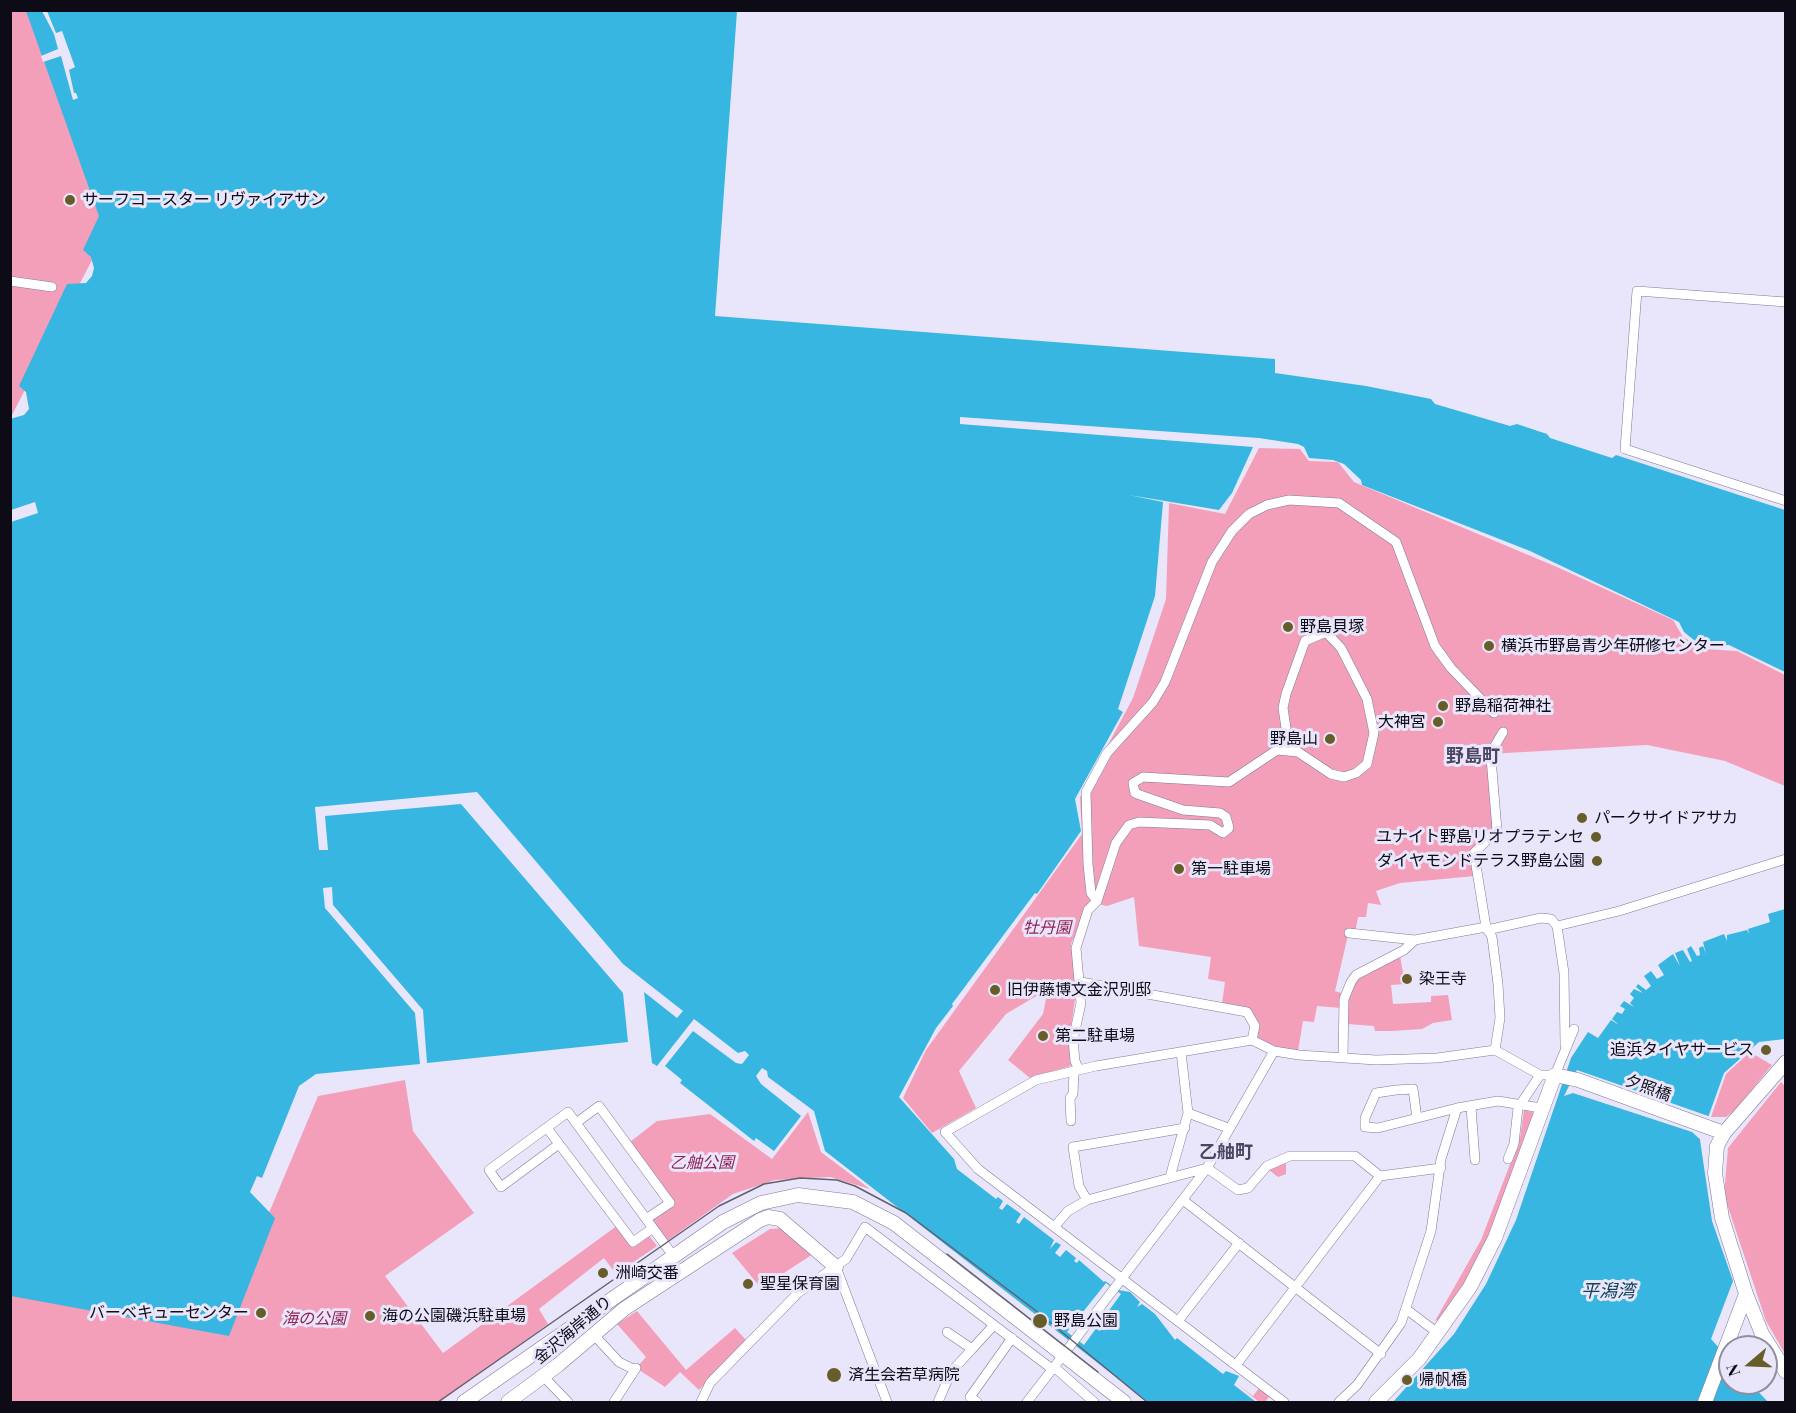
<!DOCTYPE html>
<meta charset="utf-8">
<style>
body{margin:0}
#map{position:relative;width:1796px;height:1413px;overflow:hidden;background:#e9e6fb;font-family:"Playfair Display",serif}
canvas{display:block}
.frame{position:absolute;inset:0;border:12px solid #0d0b16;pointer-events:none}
.north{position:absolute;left:1718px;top:1335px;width:60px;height:60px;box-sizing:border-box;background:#e9e6fb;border:2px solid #918e9f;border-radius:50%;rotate:251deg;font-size:16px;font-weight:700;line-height:24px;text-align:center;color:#0d0b16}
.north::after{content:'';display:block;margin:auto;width:21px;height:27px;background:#665d29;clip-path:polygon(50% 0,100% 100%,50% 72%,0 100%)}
</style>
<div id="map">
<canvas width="1796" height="1413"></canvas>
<div class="frame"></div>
<div class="north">N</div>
</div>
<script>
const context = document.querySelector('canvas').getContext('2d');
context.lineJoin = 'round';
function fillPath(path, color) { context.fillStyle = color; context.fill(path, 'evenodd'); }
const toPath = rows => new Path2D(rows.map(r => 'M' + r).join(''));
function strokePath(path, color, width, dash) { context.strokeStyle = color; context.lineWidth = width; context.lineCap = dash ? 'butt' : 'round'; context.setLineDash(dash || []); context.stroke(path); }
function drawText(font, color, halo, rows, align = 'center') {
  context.font = font + ' "Playfair Display","Noto Sans JP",serif'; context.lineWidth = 6; context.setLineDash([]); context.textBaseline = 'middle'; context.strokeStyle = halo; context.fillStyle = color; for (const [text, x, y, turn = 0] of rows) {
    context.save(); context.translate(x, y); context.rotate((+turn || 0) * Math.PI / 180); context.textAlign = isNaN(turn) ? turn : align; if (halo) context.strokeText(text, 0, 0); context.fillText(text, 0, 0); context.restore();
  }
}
const green = toPath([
 [11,11,35,11,107,231,11,417],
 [1259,448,1300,449,1309,461,1338,462,1354,482,1557,567,1673,620,1683,637,1705,649,1737,651,1785,675,1785,786,1725,761,1647,745,1489,754,1494,829,1473,850,1475,876,1400,883,1376,891,1381,905,1368,903,1366,917,1358,917,1355,933,1348,935,1335,991,1341,993,1341,1008,1317,1006,1314,1022,1303,1021,1298,1051,1275,1047,1256,1037,1248,1009,1222,1004,1225,982,1208,979,1211,957,1139,946,1134,897,1107,906,1089,902,1071,944,1076,993,1069,1040,1071,1066,1030,1078,1008,1060,1043,1014,1048,989,1006,1014,959,1071,976,1108,932,1133,903,1098,926,1050,1082,834,1080,797,1133,698,1166,599,1169,503,1225,514],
 [1400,956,1405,984,1391,985,1393,1004,1431,1002,1431,996,1448,995,1452,1020,1433,1023,1422,1029,1392,1031,1375,1031,1374,1026,1348,1024,1347,995,1356,979],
 [1750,1052,1772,1065,1734,1111,1726,1117,1711,1117,1726,1074],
 [405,1080,413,1131,474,1213,385,1276,443,1353,618,1225,632,1244,648,1234,657,1246,616,1274,604,1258,539,1309,548,1324,440,1402,11,1402,11,1278,222,1325,318,1096],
 [1781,1082,1786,1087,1785,1354,1766,1321,1724,1195,1728,1148],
 [1524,1110,1535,1113,1495,1225,1473,1272,1446,1316,1435,1321,1481,1240,1520,1138],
 [808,1112,821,1152,870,1189,830,1177,775,1180,733,1194,667,1241,652,1220,675,1202,630,1142,657,1121,710,1114,772,1159],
 [1286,1162,1286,1174,1278,1177,1269,1170],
 [782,1228,813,1254,761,1288,732,1253,770,1229],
 [637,1311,686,1370,735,1328,746,1340,699,1390,680,1372,665,1387,636,1368,646,1357,617,1324],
 [1237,1384,1253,1396,1259,1388,1269,1397,1265,1402,1259,1402]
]);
const water = toPath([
 [26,11,737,11,715,316,1275,359,1275,373,1366,386,1431,399,1435,404,1510,426,1517,424,1547,434,1550,438,1612,458,1616,455,1785,510,1785,672,1729,645,1709,646,1695,641,1684,632,1679,622,1530,551,1362,485,1361,480,1344,464,1333,460,1309,458,1304,447,1298,444,1259,438,960,417,960,424,1253,447,1232,493,1219,510,1129,495,1163,502,1155,596,1118,709,1123,712,1075,799,1081,831,1037,894,1035,893,952,1004,953,1006,936,1028,899,1097,954,1159,957,1169,996,1199,998,1197,1003,1201,999,1208,1002,1210,1007,1204,1021,1214,1016,1222,1019,1224,1024,1217,1054,1240,1050,1249,1056,1242,1061,1245,1055,1253,1060,1257,1066,1250,1076,1258,1074,1261,1077,1263,1079,1260,1104,1282,1105,1281,1118,1290,1130,1292,1140,1302,1137,1307,1142,1304,1155,1314,1175,1340,1177,1338,1223,1374,1226,1371,1239,1376,1234,1385,1256,1402,1148,1402,825,1151,814,1111,768,1077,767,1071,762,1068,756,1076,761,1084,801,1116,774,1151,756,1138,754,1141,680,1083,682,1080,665,1066,693,1031,736,1063,742,1064,749,1055,745,1051,738,1053,694,1019,657,1066,652,1063,644,992,677,1018,683,1011,623,964,477,792,315,807,319,850,328,850,325,816,461,804,623,993,628,1042,427,1063,423,1010,333,905,332,887,323,888,325,908,415,1013,420,1064,316,1074,299,1086,262,1178,257,1176,250,1192,275,1218,229,1336,11,1296,10,419,24,415,29,409,26,392,19,386,67,284,86,283,92,276,94,268,91,257,83,250,99,216],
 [1785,909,1785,1039,1759,1042,1724,1073,1700,1140,1712,1221,1733,1281,1711,1339,1730,1360,1730,1383,1750,1383,1768,1402,1393,1402,1454,1334,1486,1284,1516,1220,1571,1058,1588,1032,1598,1038,1611,1020,1619,1025,1612,1019,1617,1012,1622,1014,1625,1009,1620,1006,1624,1001,1634,1007,1630,1003,1634,998,1630,994,1634,989,1643,993,1636,987,1638,984,1646,990,1651,986,1644,976,1651,971,1657,979,1664,975,1658,965,1673,954,1680,966,1675,953,1683,950,1690,962,1692,961,1687,949,1691,946,1697,956,1700,955,1699,948,1703,946,1706,954,1703,942,1724,934,1727,941,1727,935,1747,930,1749,934,1748,929,1770,922,1768,914]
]);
const pier = toPath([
 [42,11,47,11,56,33,62,31,75,67,69,70,74,93,76,93,78,98,73,100,61,56,43,62,41,56,58,49,54,34],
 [35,502,38,513,11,522,11,510],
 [1577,1070,1711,1117,1703,1142,1692,1132,1573,1093,1564,1096],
 [1106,1283,1121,1294,1084,1345,1067,1332]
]);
const street = toPath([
 [10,281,52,287],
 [1786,302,1637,291,1625,449,1786,501],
 [1097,901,1091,893,1088,864,1086,792,1107,753,1153,702,1165,682,1212,562,1232,531,1249,514,1267,505,1289,500,1339,503,1396,542,1435,646,1451,668,1494,713],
 [1487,930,1541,918,1551,919,1557,926],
 [1349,933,1415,940,1486,927],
 [1081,982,1247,1012,1255,1026,1252,1040],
 [1565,1045,1564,973,1557,926,1619,911,1786,859],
 [1495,1050,1500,1018,1498,984,1492,937,1486,927,1474,853,1497,830,1491,758,1492,751,1503,732],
 [1343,1058,1344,999,1351,982,1356,975,1404,950,1415,940],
 [1079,1070,1075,1061,1073,1040,1081,1003,1076,948,1088,910,1097,901,1116,843,1129,825,1139,822,1210,825,1223,833,1229,828,1226,817,1220,813,1183,810,1140,795,1135,793,1133,783,1143,777,1229,782,1277,750,1286,728,1283,708,1286,694,1305,641,1326,632,1341,648,1367,699,1374,733,1367,764,1356,773,1344,777,1331,774,1298,752,1277,750],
 [1471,1107,1475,1160],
 [1188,1113,1228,1128],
 [1417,1118,1413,1089,1396,1090,1376,1093,1365,1118,1365,1127,1378,1128,1457,1108,1498,1101,1541,1108],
 [1071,1121,1070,1098,1073,1094,1074,1071],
 [576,1123,599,1106,670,1203,646,1219],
 [547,1128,633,1242,653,1228],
 [559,1144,501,1187,489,1170,568,1112,674,1257],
 [1508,1159,1514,1144,1518,1108,1540,1075],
 [1170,1177,1188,1113,1181,1052],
 [1087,1200,1079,1186,1073,1147,1185,1128],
 [1183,1200,1381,1354],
 [1055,1226,1068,1211,1087,1200,1207,1168,1238,1190,1248,1188,1267,1166,1290,1156,1355,1156,1380,1176,1441,1168],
 [836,1267,887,1402],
 [1406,1309,1439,1334],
 [1178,1321,1239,1243],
 [947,1332,972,1349,994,1325],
 [593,1334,619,1362,633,1369],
 [1236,1365,1380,1176],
 [1054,1367,1094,1402],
 [543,1376,568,1402],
 [614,1402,636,1368],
 [701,1402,710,1383,798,1293,846,1259,865,1227,1052,1369],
 [938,1402,951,1372,972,1349],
 [977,1402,970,1397,1012,1338],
 [1027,1402,1207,1168,1274,1051],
 [1284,1402,978,1169,945,1132,1036,1080,1096,1066,1252,1040,1274,1051,1299,1055,1376,1060,1437,1058,1495,1050,1540,1075,1555,1075,1574,1029],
 [1339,1402,1357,1385,1401,1323,1431,1231,1441,1159,1457,1108]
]);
const secondary = toPath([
 [1786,1062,1724,1133,1717,1146,1715,1173,1722,1218,1746,1294,1762,1334,1786,1372],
 [464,1402,723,1222,761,1203,798,1195,853,1202,894,1223,1124,1402],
 [508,1402,558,1365,624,1309,760,1220,768,1217,780,1219,836,1267],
 [1376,1402,1419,1359,1470,1287,1495,1238,1555,1075,1578,1080,1724,1133],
 [1705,1402,1746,1294]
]);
const tram = toPath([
 [947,1254,1098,1372],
 [438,1402,719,1206,764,1184,800,1178,837,1180,855,1186,906,1213,1035,1310,1147,1402]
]);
const markers = [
 [70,200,6,"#665d29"],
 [1288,627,6,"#665d29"],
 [1489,646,6,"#665d29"],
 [1443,706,6,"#665d29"],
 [1438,722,6,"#665d29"],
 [1330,739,6,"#665d29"],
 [1582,818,6,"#665d29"],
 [1596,837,6,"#665d29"],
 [1597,861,6,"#665d29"],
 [1179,869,6,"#665d29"],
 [1407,979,6,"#665d29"],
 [995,990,6,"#665d29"],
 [1043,1036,6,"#665d29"],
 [1766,1050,6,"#665d29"],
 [603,1273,6,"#665d29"],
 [748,1284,6,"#665d29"],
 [261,1313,6,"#665d29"],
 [370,1316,6,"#665d29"],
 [1040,1321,8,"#665d29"],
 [834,1375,8,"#665d29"],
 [1407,1380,6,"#665d29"]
];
const poiNames = [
 ["サーフコースター リヴァイアサン",82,200],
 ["野島貝塚",1300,627],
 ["横浜市野島青少年研修センター",1501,646],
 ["野島稲荷神社",1455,706],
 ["大神宮",1426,722,"right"],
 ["野島山",1318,739,"right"],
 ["パークサイドアサカ",1594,818],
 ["ユナイト野島リオプラテンセ",1584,837,"right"],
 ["ダイヤモンドテラス野島公園",1585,861,"right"],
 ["第一駐車場",1191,869],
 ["染王寺",1419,979],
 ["旧伊藤博文金沢別邸",1007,990],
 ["第二駐車場",1055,1036],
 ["追浜タイヤサービス",1754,1050,"right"],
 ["洲崎交番",615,1273],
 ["聖星保育園",760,1284],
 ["バーベキューセンター",249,1313,"right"],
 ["海の公園磯浜駐車場",382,1316],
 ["野島公園",1054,1321],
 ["済生会若草病院",848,1375],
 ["帰帆橋",1419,1380]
];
const parkNames = [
 ["牡丹園",1047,928],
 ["乙舳公園",702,1163],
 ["海の公園",314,1319]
];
const streetNames = [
 ["夕照橋",1648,1088,20],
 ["金沢海岸通り",573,1330,-40]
];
const neighbourhoodNames = [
 ["野島町",1473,756],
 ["乙舳町",1226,1152]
];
const waterNames = [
 ["平潟湾",1608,1291]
];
fillPath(green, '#f49fba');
fillPath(water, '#37b6e1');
fillPath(pier, '#e9e6fb');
strokePath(street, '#7e7999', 10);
strokePath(secondary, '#7e7999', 15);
strokePath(street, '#fff', 9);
strokePath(secondary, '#fff', 14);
strokePath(tram, '#625f6e', 1.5);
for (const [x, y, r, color] of markers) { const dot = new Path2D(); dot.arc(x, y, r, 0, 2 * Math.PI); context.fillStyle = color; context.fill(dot); strokePath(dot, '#e9e6fb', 2); }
drawText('16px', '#0d0b16', '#e9e6fb', poiNames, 'left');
drawText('italic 16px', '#922052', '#e9e6fb', parkNames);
drawText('16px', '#0d0b16', '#e9e6fb', streetNames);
drawText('bold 18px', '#4a4561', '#e9e6fb', neighbourhoodNames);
drawText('italic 18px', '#0c4254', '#e9e6fb', waterNames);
</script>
